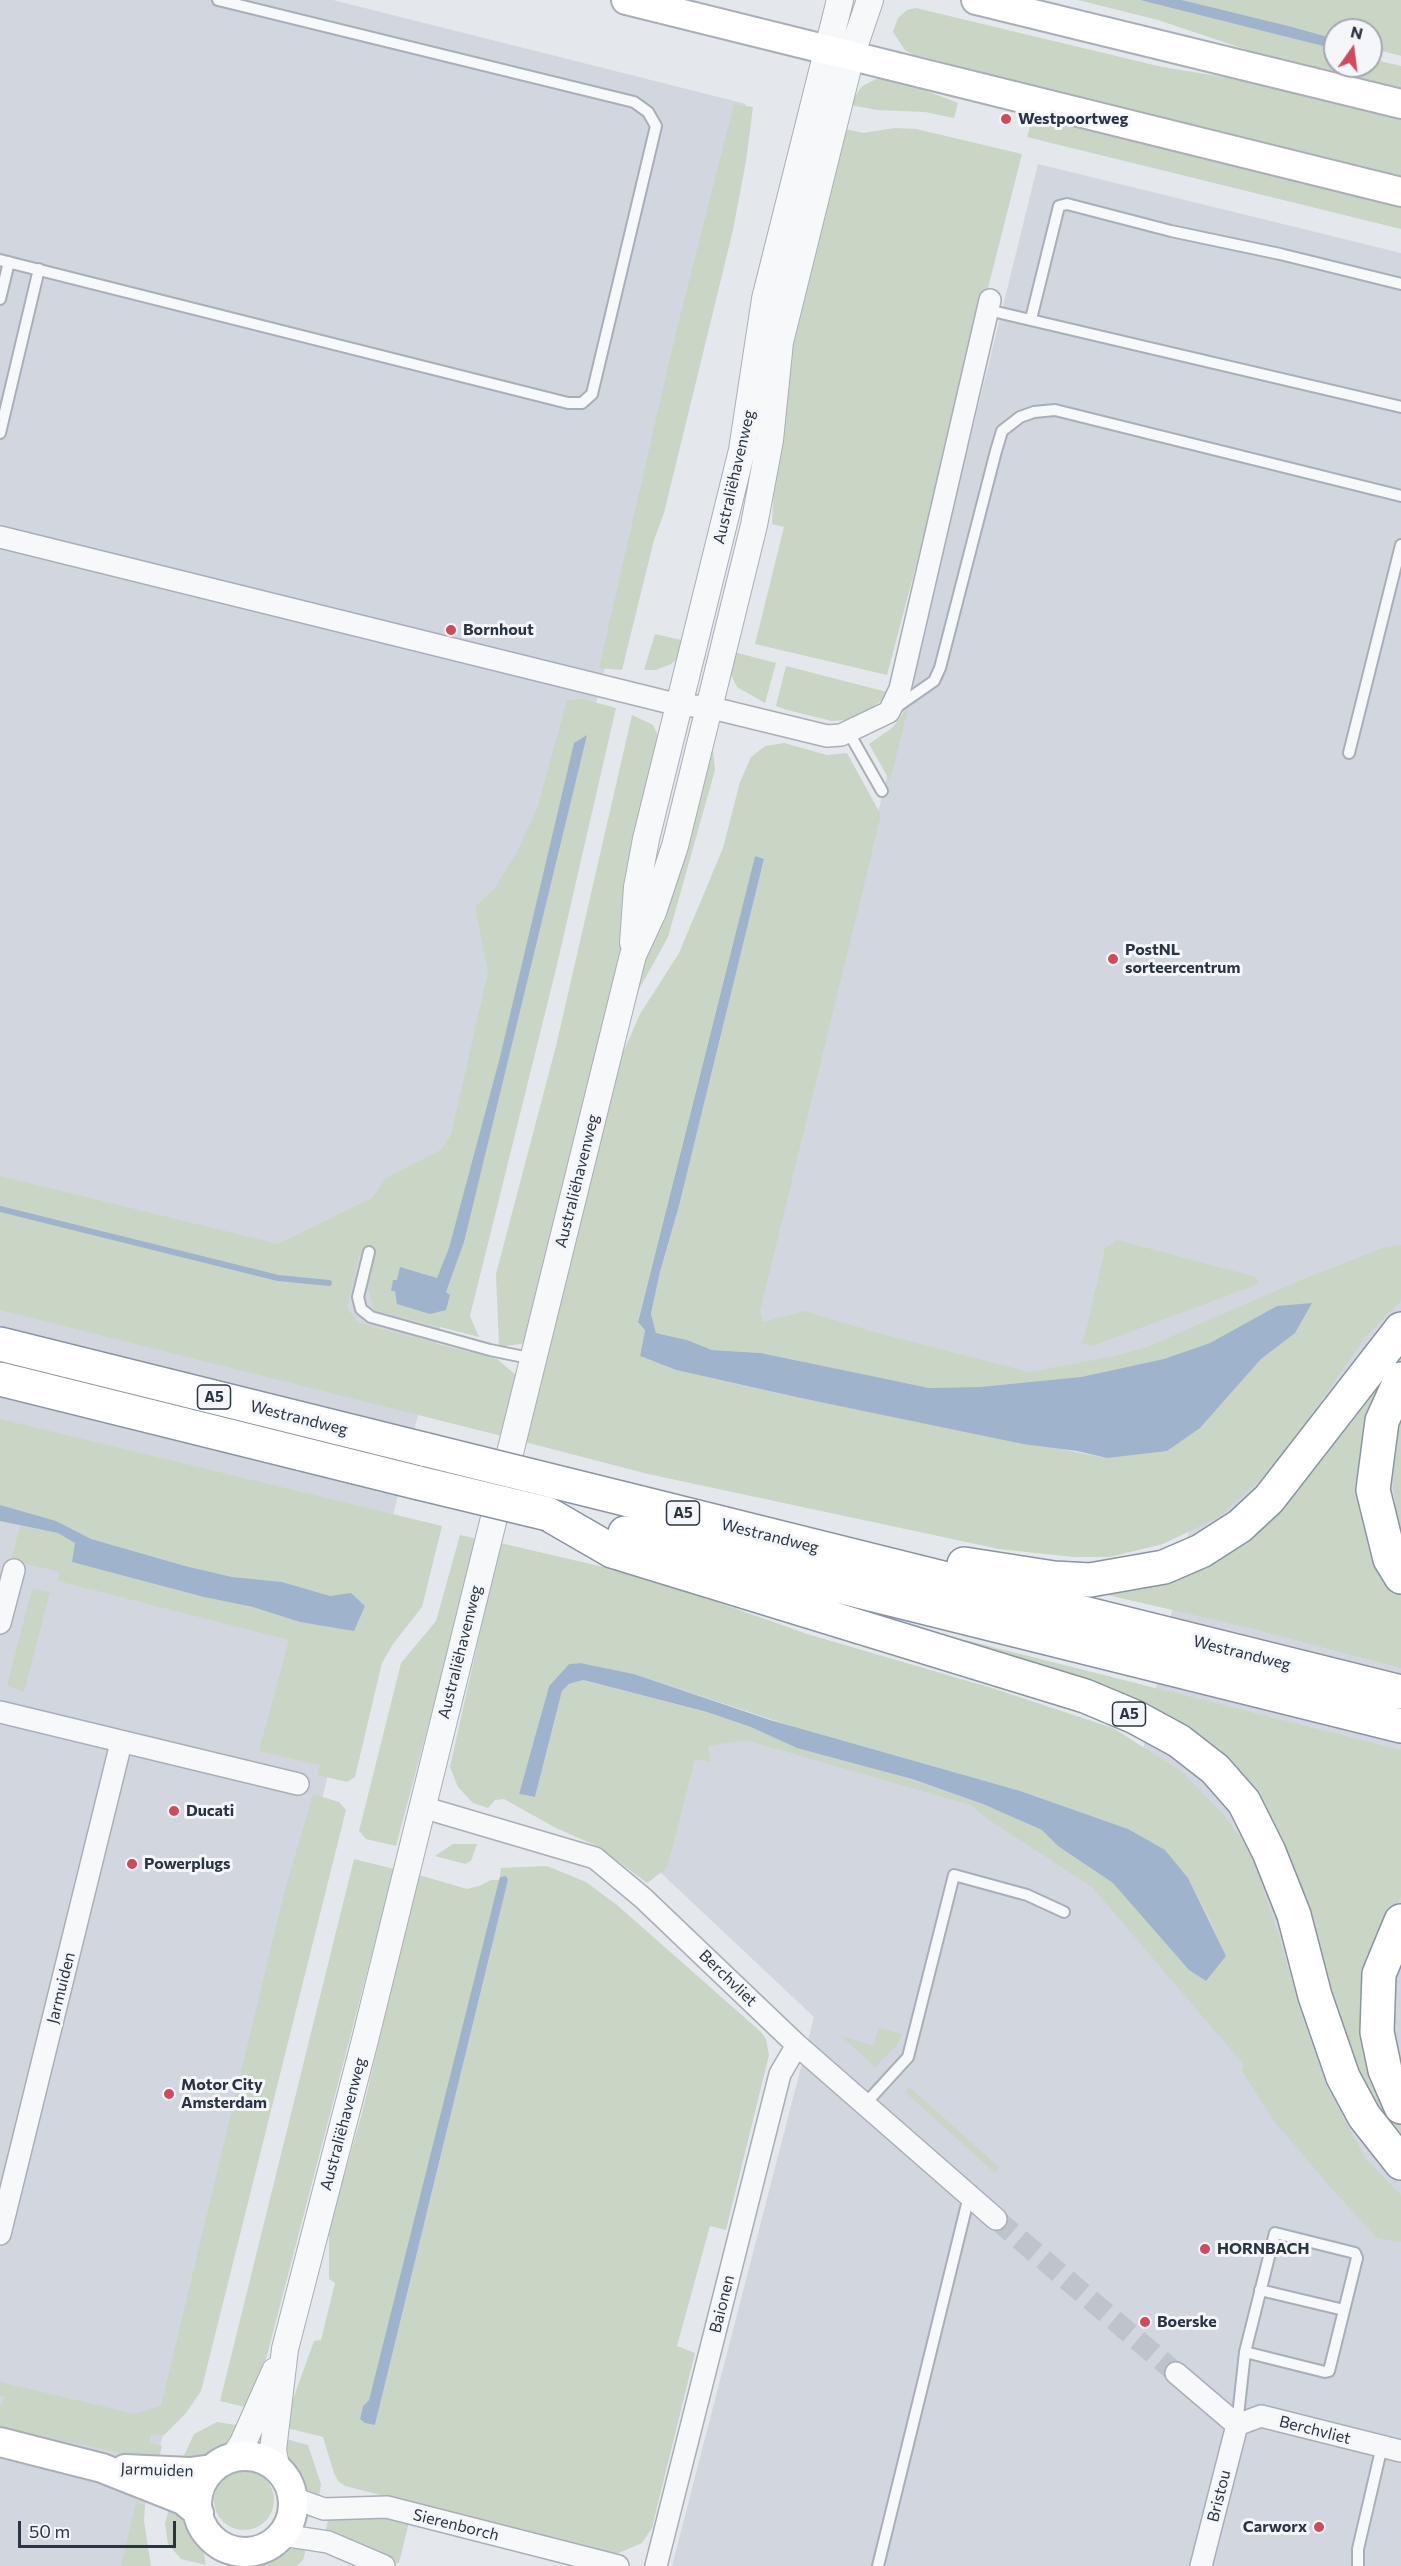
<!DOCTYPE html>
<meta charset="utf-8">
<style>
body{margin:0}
#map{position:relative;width:1401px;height:2566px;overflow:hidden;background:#e4e7ec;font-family:Commissioner,sans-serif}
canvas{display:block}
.north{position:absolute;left:1323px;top:18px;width:60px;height:60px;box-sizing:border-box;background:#f4f6f9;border:2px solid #a4a8b1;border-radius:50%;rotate:14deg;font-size:16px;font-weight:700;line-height:24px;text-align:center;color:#2b3445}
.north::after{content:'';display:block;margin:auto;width:21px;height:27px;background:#d1495b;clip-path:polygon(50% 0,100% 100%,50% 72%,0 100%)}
.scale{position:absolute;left:18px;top:2521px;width:158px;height:27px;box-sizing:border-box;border:3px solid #2b3445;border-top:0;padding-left:8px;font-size:18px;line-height:21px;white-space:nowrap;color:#2b3445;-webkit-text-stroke:4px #f4f6f9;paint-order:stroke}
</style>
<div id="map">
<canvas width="1401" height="2566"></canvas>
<div class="north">N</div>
<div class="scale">50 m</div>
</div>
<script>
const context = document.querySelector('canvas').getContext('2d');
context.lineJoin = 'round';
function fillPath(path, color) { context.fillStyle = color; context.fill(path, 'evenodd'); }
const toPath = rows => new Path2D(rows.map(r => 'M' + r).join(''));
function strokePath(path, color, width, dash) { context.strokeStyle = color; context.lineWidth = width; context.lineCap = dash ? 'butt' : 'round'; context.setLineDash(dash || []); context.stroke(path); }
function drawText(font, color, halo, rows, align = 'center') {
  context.font = font + ' Commissioner,sans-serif'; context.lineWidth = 6; context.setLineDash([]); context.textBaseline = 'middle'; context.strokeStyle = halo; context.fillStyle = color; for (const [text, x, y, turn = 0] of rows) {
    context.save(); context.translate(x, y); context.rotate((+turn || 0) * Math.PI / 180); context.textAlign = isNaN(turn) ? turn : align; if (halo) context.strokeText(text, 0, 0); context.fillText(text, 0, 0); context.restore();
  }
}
const built = toPath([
 [0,0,333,0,746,104,130,2566,0,2566],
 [1038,164,1401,253,1401,2566,672,2566,814,2017,661,1873,707,1711,1135,1788,1198,1487,747,1344]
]);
const green = toPath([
 [1078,0,1140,0,1189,11,1335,49,1335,66,1371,66,1371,59,1401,66,1401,92,1286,63,1158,20],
 [1182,0,1401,0,1401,56,1371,48,1371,30,1335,30,1335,39],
 [916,8,1162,67,1249,81,1401,117,1401,180,944,67,944,62,914,55,905,50,893,32,898,18,907,10],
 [890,77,958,103,954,118,925,112,877,110,850,105,861,87,876,79],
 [734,104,753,107,746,161,733,230,664,513,654,540,622,670,599,668,676,332],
 [1032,120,1081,125,1401,204,1401,229,1027,137],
 [895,128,916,129,1022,154,953,426,887,675,755,644,784,527,772,524,778,411,782,385,845,129,863,133],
 [655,634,690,642,680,657,671,664,656,670,644,670],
 [730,651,776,663,765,703,737,687,730,673],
 [786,666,891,693,869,710,848,720,832,721,787,710,776,706],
 [582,699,616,708,556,969,470,1316,479,1337,374,1310,368,1289,374,1257,359,1256,347,1308,358,1323,497,1359,516,1375,502,1436,0,1310,0,1176,278,1244,372,1198,386,1178,441,1150,451,1135,488,972,475,907,494,889,517,852,538,806,567,700],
 [908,708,890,781,869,744,892,728],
 [632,715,653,725,666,753,615,977,526,1343,499,1347,496,1274,556,1046],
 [712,741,715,770,668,937,627,1011],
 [784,743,827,755,847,753,881,815,760,1311,763,1322,805,1311,874,1332,1029,1372,1110,1357,1147,1347,1301,1280,1383,1248,1401,1245,1401,1301,1365,1337,1280,1462,1219,1517,1163,1544,1110,1557,1073,1557,999,1549,648,1474,525,1442,550,1347,618,1064,640,1014,679,953,723,848,740,782,751,757,765,746],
 [755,856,764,859,679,1206,660,1272,651,1314,656,1333,687,1340,712,1350,761,1353,929,1388,980,1387,1081,1377,1164,1359,1210,1343,1277,1306,1295,1333,1261,1359,1200,1428,1107,1458,796,1397,676,1370,640,1356,645,1330,638,1321],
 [1117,1240,1256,1277,1258,1284,1092,1346,1081,1343,1085,1335,1105,1248],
 [1401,1340,1401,1360,1385,1385,1394,1584,1401,1594,1401,1668,1246,1627,1064,1585,1198,1562],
 [0,1419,442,1526,422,1607,393,1644,382,1663,355,1777,347,1782,317,1775,320,1765,259,1751,289,1640,58,1581,60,1572,11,1560,20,1526,58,1533,76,1543,73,1562,204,1597,253,1607,300,1622,353,1631,330,1596,282,1582,232,1577,185,1566,91,1539,56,1521,0,1505],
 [1401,1419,1401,1529,1397,1520,1391,1463],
 [460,1535,478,1539,396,1846,366,1839,359,1831,401,1663,436,1621],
 [500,1543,647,1577,807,1634,992,1688,1113,1728,1181,1771,1224,1815,1252,1854,1279,1937,1303,2019,1327,2087,1365,2158,1401,2195,1401,2242,1377,2238,1332,2189,1274,2121,1241,2069,1244,2065,1092,1887,989,1820,970,1805,746,1740,708,1746,710,1762,695,1759,667,1868,647,1883,599,1847,556,1828,504,1799,495,1800,488,1808,473,1803,458,1787,450,1767],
 [582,1663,634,1674,1165,1850,1188,1878,1211,1921,1226,1956,1206,1981,1189,1970,1113,1883,1058,1846,1042,1830,983,1804,707,1712,582,1680,569,1684,562,1691,535,1797,519,1794,549,1686,569,1664],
 [32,1589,50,1592,24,1692,7,1686],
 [850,1611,1401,1750,1401,1897,1391,1912,1375,1959,1401,2119,1401,2146,1372,2108,1323,1988,1199,1741],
 [313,1794,339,1802,346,1810,201,2391,186,2413,164,2435,151,2434,149,2443,162,2446,158,2461,0,2427,0,2406,5,2397,0,2396,0,2382,135,2414,161,2406,283,1897],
 [453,1844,477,1844,471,1861,465,1864,435,1856],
 [354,1859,394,1869,253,2409,220,2401],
 [547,1866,586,1882,617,1905,761,2032,766,2039,769,2055,726,2230,710,2226,677,2346,695,2353,652,2528,642,2543,616,2554,345,2486,338,2481,334,2473,323,2437,283,2427,314,2341,321,2340,335,2283,329,2279,329,2229,362,2113,419,1875,467,1889,479,1886,491,1880,499,1880,369,2400,363,2406,360,2419,375,2425,508,1880,500,1877,501,1868],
 [879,2028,902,2034,898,2044,875,2067,841,2036,873,2046],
 [909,2087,999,2167,995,2173,905,2092],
 [217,2422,242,2426,235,2437,218,2449,195,2460,181,2462,194,2434],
 [282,2438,308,2445,321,2484,319,2497,304,2488,290,2467,282,2446],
 '214 2500a30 30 0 1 1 60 0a30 30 0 1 1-60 0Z',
 [136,2502,145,2505,144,2521,151,2566,121,2566],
 [171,2502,191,2521,202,2543,206,2565,181,2559,168,2544,165,2523],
 [388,2514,409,2522,399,2563,385,2561,325,2532,329,2517],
 [307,2545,303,2560,297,2566,252,2566,273,2554]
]);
const water = toPath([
 [1140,0,1182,0,1292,27,1335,39,1335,49],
 [587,735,464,1242,446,1292,450,1295,446,1310,430,1314,397,1304,395,1291,391,1291,393,1280,397,1280,400,1267,437,1278,449,1248,500,1057,574,743],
 [755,856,764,859,679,1206,660,1272,651,1314,656,1333,687,1340,712,1350,761,1353,929,1388,980,1387,1081,1377,1164,1359,1210,1343,1277,1306,1312,1303,1295,1333,1261,1359,1200,1428,1167,1451,1107,1458,1077,1451,1023,1444,796,1397,676,1370,640,1356,645,1330,638,1322],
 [0,1505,56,1521,91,1539,185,1566,232,1577,282,1582,330,1596,351,1593,365,1606,354,1631,300,1622,253,1607,204,1597,72,1562,75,1543,58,1533,0,1521],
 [581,1663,634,1674,770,1720,1020,1791,1128,1829,1165,1850,1188,1878,1226,1956,1206,1981,1189,1970,1113,1883,1058,1846,1042,1830,983,1804,912,1779,797,1748,751,1727,707,1712,583,1680,569,1684,562,1691,535,1797,519,1794,549,1686,569,1664],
 [506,1876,508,1880,375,2425,365,2423,360,2419,363,2406,369,2400,499,1880,500,1877]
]);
const stream = toPath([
 [0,1209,278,1278,329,1283]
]);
const minorTunnel = toPath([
 [996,2219,1176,2373]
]);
const service = toPath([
 [0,260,568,403,582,403,592,394,656,126,648,112,634,102,218,0],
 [0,299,9,262],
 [988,310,1401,407],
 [1031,319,1059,206,1067,204,1171,231,1280,254,1401,284],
 [0,433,39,269],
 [895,708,934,681,940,668,996,451,1002,431,1020,417,1034,412,1055,410,1401,496],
 [849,733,882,791],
 [1349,753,1401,545],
 [369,1252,358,1297,361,1309,371,1317,490,1350,534,1359],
 [865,2104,908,2057,954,1875,1027,1895,1064,1912],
 [1260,2290,1344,2310],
 [1237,2425,1245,2352,1275,2233,1355,2253,1357,2258,1329,2371,1325,2372,1245,2352],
 [878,2566,969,2196],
 [1358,2566,1358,2549,1382,2446]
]);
const minor = toPath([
 [0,537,679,705,708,707,827,736,841,735,889,712,900,689,990,300],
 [0,1623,14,1570],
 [0,1712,298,1784],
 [422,1807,595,1858,643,1898,797,2045,996,2219],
 [0,2234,121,1743],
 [1176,2373,1237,2425,1261,2416,1401,2451],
 [293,2498,324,2509,387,2507,618,2566],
 [282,2535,328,2542,384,2566],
 [656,2566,780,2074,797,2045],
 [1201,2566,1237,2425]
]);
const tertiary = toPath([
 [633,943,637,887,646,839,742,450,765,299,840,0],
 [234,2457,243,2443,275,2371],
 [276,2466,273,2450,285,2349,365,2040,633,955,653,912,675,846,754,525,770,440,780,342,851,56,870,0]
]);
const secondary = toPath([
 [626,0,1401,192],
 [976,0,1401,104],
 [0,2442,102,2468,183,2500,199,2513],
 '197 2504a48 48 0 1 1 96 0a48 48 0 1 1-96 0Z',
 [125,2469,190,2472,212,2469]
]);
const motorway = toPath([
 [0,1344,427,1450],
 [0,1379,419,1483],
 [1401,1379,1382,1421,1373,1490,1390,1559,1401,1577],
 [625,1499,1401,1692],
 [548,1514,612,1551,1085,1696,1135,1717,1179,1741,1215,1769,1244,1802,1269,1852,1294,1915,1315,1996,1343,2077,1364,2116,1401,2163],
 [625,1533,1401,1726],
 [964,1564,1054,1578,1090,1580,1164,1567,1201,1551,1240,1526,1269,1499,1401,1329],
 [1401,1921,1379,1974,1377,2032,1385,2070,1401,2107]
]);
const motorwayBridge = toPath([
 [427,1450,625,1499],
 [419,1483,548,1514]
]);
const markers = [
 [1006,119,6,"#d1495b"],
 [451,630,6,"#d1495b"],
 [1113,959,6,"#d1495b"],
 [174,1811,6,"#d1495b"],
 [132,1864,6,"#d1495b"],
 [169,2094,6,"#d1495b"],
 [1205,2249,6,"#d1495b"],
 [1145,2322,6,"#d1495b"],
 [1319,2527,6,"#d1495b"]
];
const shields = [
 [214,1397,33],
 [683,1513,33],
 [1129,1714,33]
];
const shieldNames = [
 ["A5",214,1397],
 ["A5",683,1513],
 ["A5",1129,1714]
];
const poiNames = [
 ["Westpoortweg",1018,119],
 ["Bornhout",463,630],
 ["PostNL",1125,950],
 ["sorteercentrum",1125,968],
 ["Ducati",186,1811],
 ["Powerplugs",144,1864],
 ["Motor City",181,2085],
 ["Amsterdam",181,2103],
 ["HORNBACH",1217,2249],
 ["Boerske",1157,2322],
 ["Carworx",1307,2527,"right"]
];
const streetNames = [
 ["Australiëhavenweg",734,477,-77],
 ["Australiëhavenweg",577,1181,-76],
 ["Westrandweg",299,1418,14],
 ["Westrandweg",770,1536,14],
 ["Australiëhavenweg",460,1652,-76],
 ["Westrandweg",1242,1653,14],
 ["Berchvliet",728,1978,44],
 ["Jarmuiden",61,1988,-76],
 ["Australiëhavenweg",343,2124,-75],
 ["Baionen",722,2304,-76],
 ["Berchvliet",1315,2430,14],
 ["Jarmuiden",157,2470,2],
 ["Bristou",1219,2496,-76],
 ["Sierenborch",456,2525,14]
];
fillPath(built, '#d2d6de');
fillPath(green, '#c9d6c5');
fillPath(water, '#9fb4cc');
strokePath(stream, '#9fb4cc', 6);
strokePath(minorTunnel, '#bfc3cb', 21, [21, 10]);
strokePath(service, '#a9aeb7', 14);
strokePath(minor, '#a9aeb7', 24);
strokePath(tertiary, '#a9aeb7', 28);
strokePath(secondary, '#a9aeb7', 32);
strokePath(motorway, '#8b94a3', 36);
strokePath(service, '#f7f8fa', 10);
strokePath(minor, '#f7f8fa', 21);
strokePath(tertiary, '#f7f8fa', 26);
strokePath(secondary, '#fff', 28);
strokePath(motorway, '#fff', 33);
strokePath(motorwayBridge, '#8b94a3', 36, []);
strokePath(motorwayBridge, '#fff', 33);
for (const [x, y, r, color] of markers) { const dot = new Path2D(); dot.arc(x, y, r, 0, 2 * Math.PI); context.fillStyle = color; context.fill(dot); strokePath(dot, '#f4f6f9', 2); }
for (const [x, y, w] of shields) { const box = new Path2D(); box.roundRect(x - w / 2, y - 12, w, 24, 4.5); context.fillStyle = '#f4f6f9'; context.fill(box); strokePath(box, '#2b3445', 1.5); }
drawText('bold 15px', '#2b3445', null, shieldNames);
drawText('bold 16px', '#2b3445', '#f4f6f9', poiNames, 'left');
drawText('16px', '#2b3445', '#f4f6f9', streetNames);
</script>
